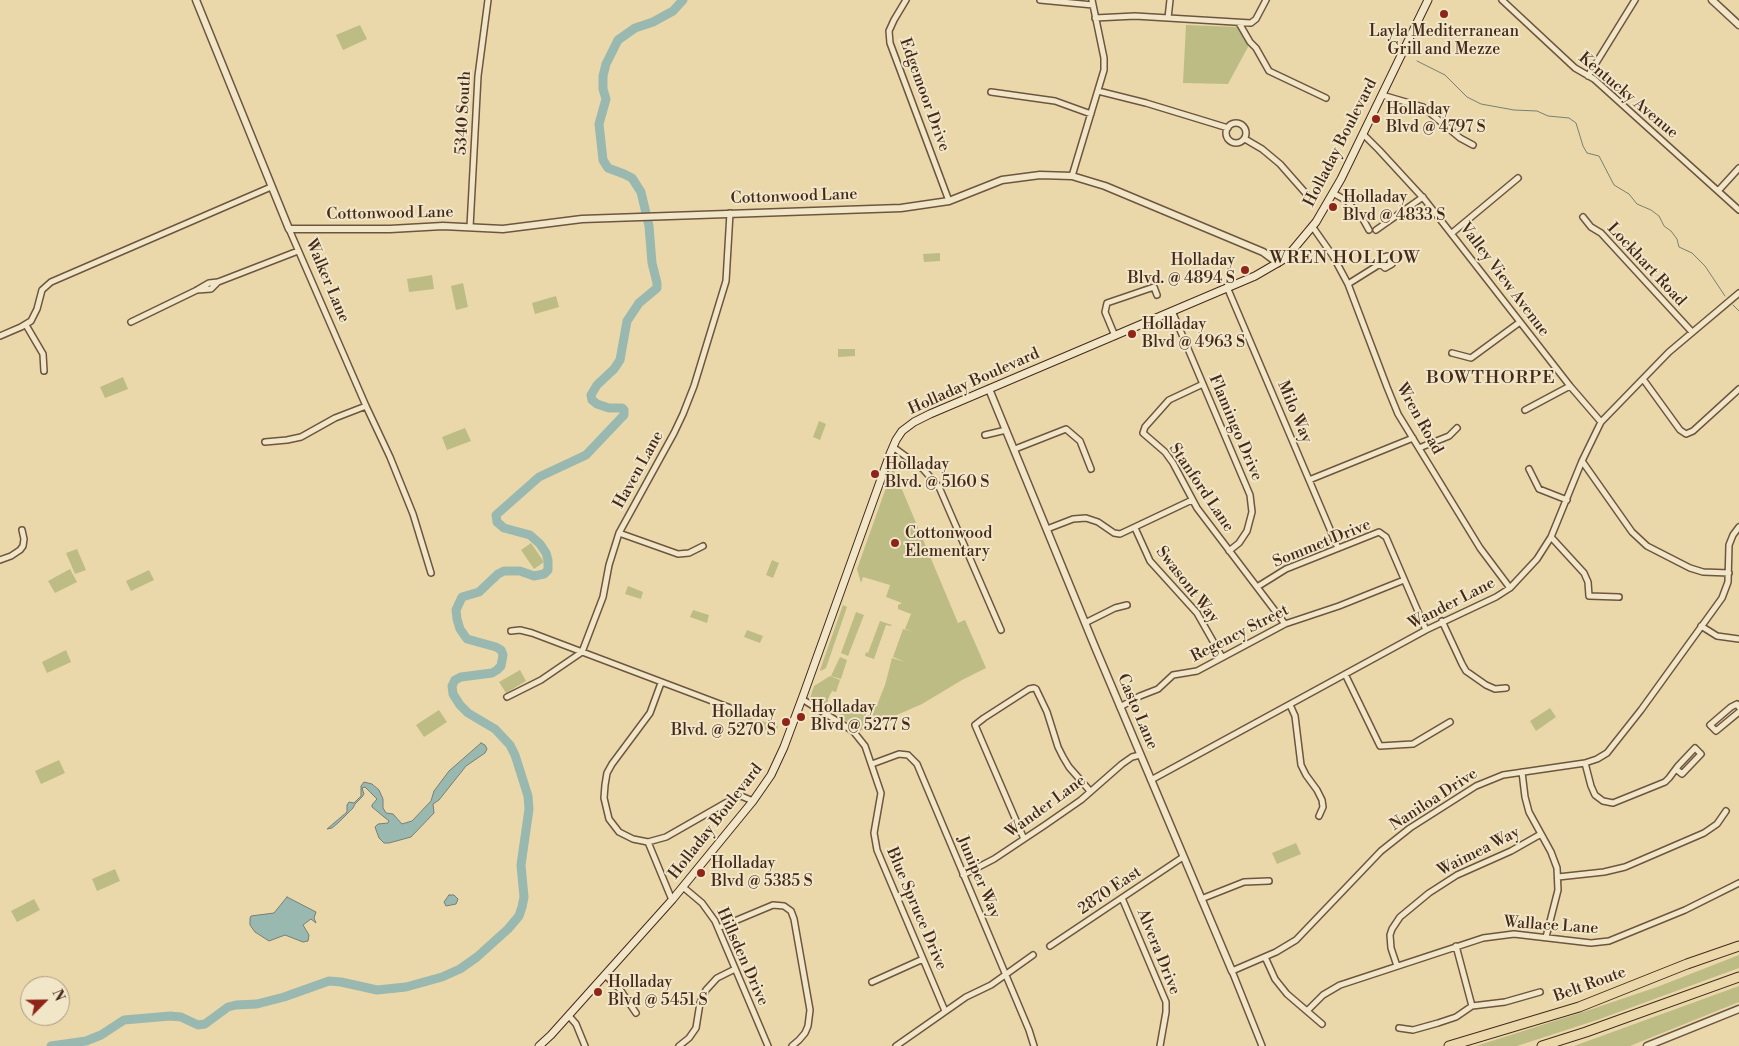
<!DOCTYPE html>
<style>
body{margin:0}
#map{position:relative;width:1739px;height:1046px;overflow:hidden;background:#ead8ab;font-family:"Libre Bodoni",serif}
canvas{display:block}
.north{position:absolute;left:20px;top:976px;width:50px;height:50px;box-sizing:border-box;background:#f1e6c8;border:1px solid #ac9a83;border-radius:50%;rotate:67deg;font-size:14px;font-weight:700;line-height:20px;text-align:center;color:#45291b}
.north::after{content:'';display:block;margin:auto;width:18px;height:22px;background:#8f2418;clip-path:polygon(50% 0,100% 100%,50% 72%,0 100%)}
</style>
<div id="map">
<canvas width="1739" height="1046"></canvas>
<div class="north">N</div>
</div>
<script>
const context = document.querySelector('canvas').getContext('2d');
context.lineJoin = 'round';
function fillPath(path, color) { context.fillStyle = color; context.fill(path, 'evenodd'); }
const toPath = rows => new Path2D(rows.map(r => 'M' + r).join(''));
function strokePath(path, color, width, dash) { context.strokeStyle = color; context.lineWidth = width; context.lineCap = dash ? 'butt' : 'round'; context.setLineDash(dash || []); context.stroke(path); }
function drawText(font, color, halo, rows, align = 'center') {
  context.font = font + ' "Libre Bodoni",serif'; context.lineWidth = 4; context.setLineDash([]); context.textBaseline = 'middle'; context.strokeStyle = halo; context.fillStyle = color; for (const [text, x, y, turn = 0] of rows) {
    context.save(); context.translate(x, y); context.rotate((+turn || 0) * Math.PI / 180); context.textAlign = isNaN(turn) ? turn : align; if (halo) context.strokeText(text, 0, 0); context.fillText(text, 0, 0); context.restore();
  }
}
const green = toPath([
 [360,25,367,39,343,50,336,35],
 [1186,25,1238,27,1249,45,1228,84,1183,83],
 [940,253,940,261,924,262,923,254],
 [432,275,434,289,409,292,407,279],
 [463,283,468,307,456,310,451,286],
 [556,296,559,307,535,314,532,303],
 [838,349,855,349,855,356,838,357],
 [123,377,128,389,105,398,100,387],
 [819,421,826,424,820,440,813,437],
 [465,428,471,441,447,450,442,437],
 [893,468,958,623,965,620,986,668,962,680,922,704,860,731,838,715,857,711,857,714,861,713,863,715,877,705,885,685,892,658,905,662,893,657,903,629,914,632,905,629,911,614,898,609,898,605,902,603,886,597,890,585,863,577,861,583,857,569],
 [531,543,544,562,534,569,521,550],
 [77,549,86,570,75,574,66,553],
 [772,560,779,563,773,578,766,575],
 [70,569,77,582,55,593,48,581],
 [149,570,154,580,131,591,126,581],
 [628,586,643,592,641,599,625,594],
 [843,605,847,607,826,668,821,671,820,670],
 [693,610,709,615,707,623,690,617],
 [856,612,864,615,848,656,841,653],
 [880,621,892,625,891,626,886,625,874,659,865,656,866,652,868,653],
 [747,630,763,636,760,643,744,637],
 [66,650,71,662,47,673,42,662],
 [840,657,847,660,841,679,831,676],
 [520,670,526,681,506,693,499,682],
 [830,676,840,680,836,692,832,691,828,699,828,703,837,706,831,711,810,698,814,686],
 [1550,708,1556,717,1536,731,1530,721],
 [439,710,447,722,424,737,416,725],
 [762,721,778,726,776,733,760,728],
 [59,760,65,773,41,784,35,771],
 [1296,843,1301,854,1277,864,1272,853],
 [115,869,120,881,97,891,92,879],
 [34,899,40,910,17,922,11,911],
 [1739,955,1739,968,1597,1020,1517,1046,1476,1046,1589,1010,1657,987],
 [1739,986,1739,1002,1630,1046,1574,1046]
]);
const water = toPath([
 [481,743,485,745,487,749,485,753,466,766,439,800,433,804,434,813,411,837,389,843,384,843,379,838,375,827,378,824,388,823,389,821,372,807,372,805,377,799,365,787,362,788,364,794,362,797,355,804,353,808,338,823,332,828,327,829,347,812,347,805,349,802,354,803,361,796,361,786,364,782,372,784,379,790,383,799,383,808,386,813,393,814,402,824,412,821,431,801,434,791,449,771,481,743],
 [449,895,454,895,458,899,456,904,446,906,444,902,449,895],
 [287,897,316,912,314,918,316,923,311,919,303,925,309,935,308,941,303,942,285,935,269,941,255,932,250,925,250,918,251,916,274,913,287,897]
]);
const stream = toPath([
 [1417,61,1445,75,1467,97,1481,104,1514,110,1537,111,1548,116,1569,118,1576,123,1583,146,1587,153,1599,156,1614,185,1629,194,1637,204,1651,210,1659,216,1664,226,1671,231,1677,239,1679,247,1692,253,1705,266,1725,296],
 [1733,305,1739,311]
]);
const river = toPath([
 [51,1046,86,1041,101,1035,124,1020,170,1016,181,1017,198,1025,205,1024,228,1007,236,1005,257,1004,284,997,329,981,341,982,377,990,406,987,442,977,460,969,477,957,508,929,519,916,522,907,524,897,521,865,529,809,528,796,515,755,510,745,495,729,468,713,460,705,453,694,452,686,455,680,461,677,492,673,497,670,501,666,503,655,501,650,496,647,467,639,460,629,457,619,456,610,462,597,479,592,498,574,504,571,520,571,534,576,544,574,548,570,548,560,546,553,540,544,530,535,504,528,497,522,496,515,539,477,586,455,624,415,624,410,622,408,609,408,597,404,592,400,591,395,597,385,614,369,620,360,627,321,639,303,657,288,657,283,652,263,649,226,641,192,632,178,624,174,608,168,603,160,599,124,606,99,603,89,603,76,606,64,618,40,635,28,653,22,673,11,683,0]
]);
const minor = toPath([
 [906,0,894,20,889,31,890,43,949,201],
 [1040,0,1093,5],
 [1502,0,1575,68,1594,79,1739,210],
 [1095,18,1135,16,1251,23,1256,19,1266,0],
 [1168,18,1170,0],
 [1239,23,1250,42,1256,48,1269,71,1326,98],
 [1588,76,1635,0],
 [1098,91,1146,103,1228,128],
 [991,92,1055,101,1091,114],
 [1382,95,1423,107,1460,138,1473,145],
 '1226 133a10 10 0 1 1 20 0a10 10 0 1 1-20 0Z',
 [1363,134,1379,150,1425,200,1570,386,1601,422],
 [1245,139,1262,149,1280,164,1309,197],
 [1072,176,1104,70,1104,58,1092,0],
 [1718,191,1739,168],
 [1333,193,1347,201,1364,221,1369,230],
 [1583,217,1591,227,1601,233,1692,332],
 [1312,226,1333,256,1348,284,1387,387,1398,414,1480,548,1510,588],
 [470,227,478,76,488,0],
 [289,229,366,406,390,457,413,514,431,573],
 [1376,230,1423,197],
 [1452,233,1518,178],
 [1348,284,1380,264,1384,257,1388,256,1392,264,1385,268,1380,264],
 [1227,287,1338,548],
 [197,290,211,289,218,282],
 [1172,311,1250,495,1252,512,1247,531,1239,543,1229,551],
 [131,322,197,290,209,283,218,282,298,251],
 [26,325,43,354,44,371],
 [0,336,21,327,31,321,37,309,42,290,51,282,271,187],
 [1115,336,1105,312,1107,303,1154,287,1157,295],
 [1452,353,1471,358,1520,322],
 [1643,379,1680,430,1686,434,1693,431,1739,389],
 [1203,384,1169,400,1145,427,1143,433,1165,452,1173,463,1197,508,1285,624],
 [1525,410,1570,386],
 [985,435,1006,430],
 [265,442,287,440,301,437,335,418,366,406],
 [893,447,923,469,939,487,1001,630],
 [1419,448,1449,436,1457,428],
 [1015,449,1066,429,1080,441,1091,469],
 [1582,461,1632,532,1647,546,1690,568,1703,572,1729,573],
 [1529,469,1539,489,1567,500],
 [1309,480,1413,438],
 [1135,528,1150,561,1197,613,1222,657],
 [1047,529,1073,519,1086,518,1098,522,1114,533,1120,534,1192,500],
 [619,533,678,554,689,553,703,546],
 [1551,537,1584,573,1588,582,1589,596,1619,597],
 [0,560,11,556,20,550,23,546,24,539,22,530],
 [1257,587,1286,569,1379,532,1386,537,1426,630],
 [1442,621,1462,664,1466,671,1486,685,1495,689,1506,688],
 [1085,623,1115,608,1127,605],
 [1701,626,1717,636,1739,639],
 [511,631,520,630,532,633,749,715],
 [1345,674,1380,746,1413,744,1450,722],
 [661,683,650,713,612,764,607,773,605,785,604,798,609,819,619,832,633,839,648,842,672,900],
 [507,697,541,680,582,652,603,597,609,565,619,533,674,433,683,414,694,386,726,281,730,213],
 [802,699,853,731,865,746,881,793,874,833,877,850,945,1011],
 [1290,705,1295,716,1301,765,1306,775,1317,790,1322,800,1323,807,1319,816],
 [1120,707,1140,696,1158,689,1173,675,1197,671,1285,624,1339,606,1404,580],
 [1739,707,1737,704,1731,707,1710,725,1716,731,1739,712],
 [1585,763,1591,786,1595,795,1603,801,1613,803,1665,782,1669,778,1678,766,1695,748,1701,754,1682,774,1676,769],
 [872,764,899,754,908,755,917,764,1029,1030,1034,1046],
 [1522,772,1525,797,1529,812,1551,852,1557,868,1558,890,1546,937],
 [1151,780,1426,630,1496,597,1510,588,1537,559,1551,537,1582,461,1601,422,1669,352,1739,293],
 [1024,839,975,725,984,718,1029,689,1034,688,1036,689,1047,712,1058,747,1063,757,1069,767,1090,791],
 [648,842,666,837,736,797,741,796,753,801],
 [963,875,994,859,1045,825,1081,800,1122,764,1132,757,1140,755],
 [1558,877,1604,872,1625,867,1704,833,1717,824,1726,811],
 [683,887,702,903,715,921,768,1046],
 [1122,898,1166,1002,1166,1012,1160,1046],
 [1201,899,1244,882,1269,881],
 [718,928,773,905,784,906,791,911,794,919,810,1010,808,1026,805,1033,799,1040,792,1046],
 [1050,946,1183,857],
 [1456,946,1472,1006],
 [1265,957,1275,979,1287,994,1322,1024],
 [1397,966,1391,948,1390,935,1392,929,1400,917,1429,893,1457,875,1511,851,1541,834],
 [605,975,619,988,636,1013],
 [872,982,923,959],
 [1472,1006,1505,1002,1540,992],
 [1307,1011,1323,995,1340,985,1483,938,1514,934,1591,943,1609,941,1685,910,1739,883],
 [569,1016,576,1024,585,1046],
 [1399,1028,1413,1030,1438,1023,1456,1017,1472,1006],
 [679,1046,689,1038,696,1028,700,1003,706,990,717,978,735,969],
 [896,1046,966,997,991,985,1033,955],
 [1262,1046,1232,971,1276,952,1296,940,1381,851,1410,828,1476,786,1503,775,1585,763,1597,759,1607,753,1641,710,1722,598,1728,582,1729,545,1733,535,1739,527]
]);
const tertiary = toPath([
 [196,0,289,229,390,229,443,226,503,229,582,219,901,208,949,201,1002,180,1040,175,1072,176,1105,186,1263,252,1278,263],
 [1712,0,1739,25],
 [989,389,1095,647,1232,971],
 [1647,1046,1739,1009]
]);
const secondary = toPath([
 [539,1046,551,1035,672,900,753,801,771,775,784,747,803,696,890,454,896,440,902,431,914,422,930,414,1255,276,1286,258,1316,222,1341,179,1428,0]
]);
const motorway = toPath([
 [1449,1046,1579,1007,1687,964,1739,946],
 [1542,1046,1586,1032,1739,977]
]);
const markers = [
 [1444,14,5,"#8f2418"],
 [1376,119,5,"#8f2418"],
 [1333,207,5,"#8f2418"],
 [1245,270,5,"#8f2418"],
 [1132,334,5,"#8f2418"],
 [875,474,5,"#8f2418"],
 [895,543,5,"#8f2418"],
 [801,717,5,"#8f2418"],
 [786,722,5,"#8f2418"],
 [701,873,5,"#8f2418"],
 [598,992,5,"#8f2418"]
];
const poiNames = [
 ["Layla Mediterranean",1444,32,"center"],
 ["Grill and Mezze",1444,50,"center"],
 ["Holladay",1386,110],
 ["Blvd @ 4797 S",1386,128],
 ["Holladay",1343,198],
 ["Blvd @ 4833 S",1343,216],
 ["Holladay",1235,261,"right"],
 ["Blvd. @ 4894 S",1235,279,"right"],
 ["Holladay",1142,325],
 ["Blvd @ 4963 S",1142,343],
 ["Holladay",885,465],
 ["Blvd. @ 5160 S",885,483],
 ["Cottonwood",905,534],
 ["Elementary",905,552],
 ["Holladay",811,708],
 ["Blvd @ 5277 S",811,726],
 ["Holladay",776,713,"right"],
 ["Blvd. @ 5270 S",776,731,"right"],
 ["Holladay",711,864],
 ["Blvd @ 5385 S",711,882],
 ["Holladay",608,983],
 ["Blvd @ 5451 S",608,1001]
];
const streetNames = [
 ["Edgemoor Drive",924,95,70],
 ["Kentucky Avenue",1628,96,40],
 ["5340 South",464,113,-87],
 ["Holladay Boulevard",1341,143,-63],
 ["Cottonwood Lane",794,197,-2],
 ["Cottonwood Lane",390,214,-1],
 ["Lockhart Road",1646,265,47],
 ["Valley View Avenue",1504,280,53],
 ["Walker Lane",327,281,67],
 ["Holladay Boulevard",974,382,-24],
 ["Milo Way",1294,412,67],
 ["Wren Road",1419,419,61],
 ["Flamingo Drive",1235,428,67],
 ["Haven Lane",639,470,-61],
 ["Stanford Lane",1201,488,56],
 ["Sommet Drive",1322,544,-22],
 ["Swasont Way",1187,585,52],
 ["Wander Lane",1452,604,-27],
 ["Regency Street",1240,634,-27],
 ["Casto Lane",1137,712,67],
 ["Naniloa Drive",1434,800,-33],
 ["Wander Lane",1046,807,-36],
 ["Holladay Boulevard",716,822,-52],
 ["Waimea Way",1479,852,-27],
 ["Juniper Way",978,877,67],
 ["2870 East",1110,891,-34],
 ["Blue Spruce Drive",916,909,67],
 ["Wallace Lane",1551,926,4],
 ["Alvera Drive",1158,952,68],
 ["Hillsden Drive",742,957,66],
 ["Belt Route",1590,985,-20]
];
const neighbourhoodNames = [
 ["WREN HOLLOW",1345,259],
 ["BOWTHORPE",1491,379]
];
fillPath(green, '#bdbc84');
fillPath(water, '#99b9b0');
strokePath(water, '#777f74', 1);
strokePath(stream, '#777f74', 1);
strokePath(river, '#99b9b0', 9);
strokePath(minor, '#6e553f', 8);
strokePath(tertiary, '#6e553f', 9);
strokePath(secondary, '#45291b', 9);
strokePath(motorway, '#45291b', 11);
strokePath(minor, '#f1e6c8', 5);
strokePath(tertiary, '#f1e6c8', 6);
strokePath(secondary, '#f1e6c8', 7);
strokePath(motorway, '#ead8ab', 9);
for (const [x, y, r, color] of markers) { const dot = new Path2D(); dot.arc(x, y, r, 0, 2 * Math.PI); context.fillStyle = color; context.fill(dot); strokePath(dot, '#f1e6c8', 2); }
drawText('16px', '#45291b', '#f1e6c8', poiNames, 'left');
drawText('16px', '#45291b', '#f1e6c8', streetNames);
context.letterSpacing = '1px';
drawText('18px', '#45291b', '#f1e6c8', neighbourhoodNames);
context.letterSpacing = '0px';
</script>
